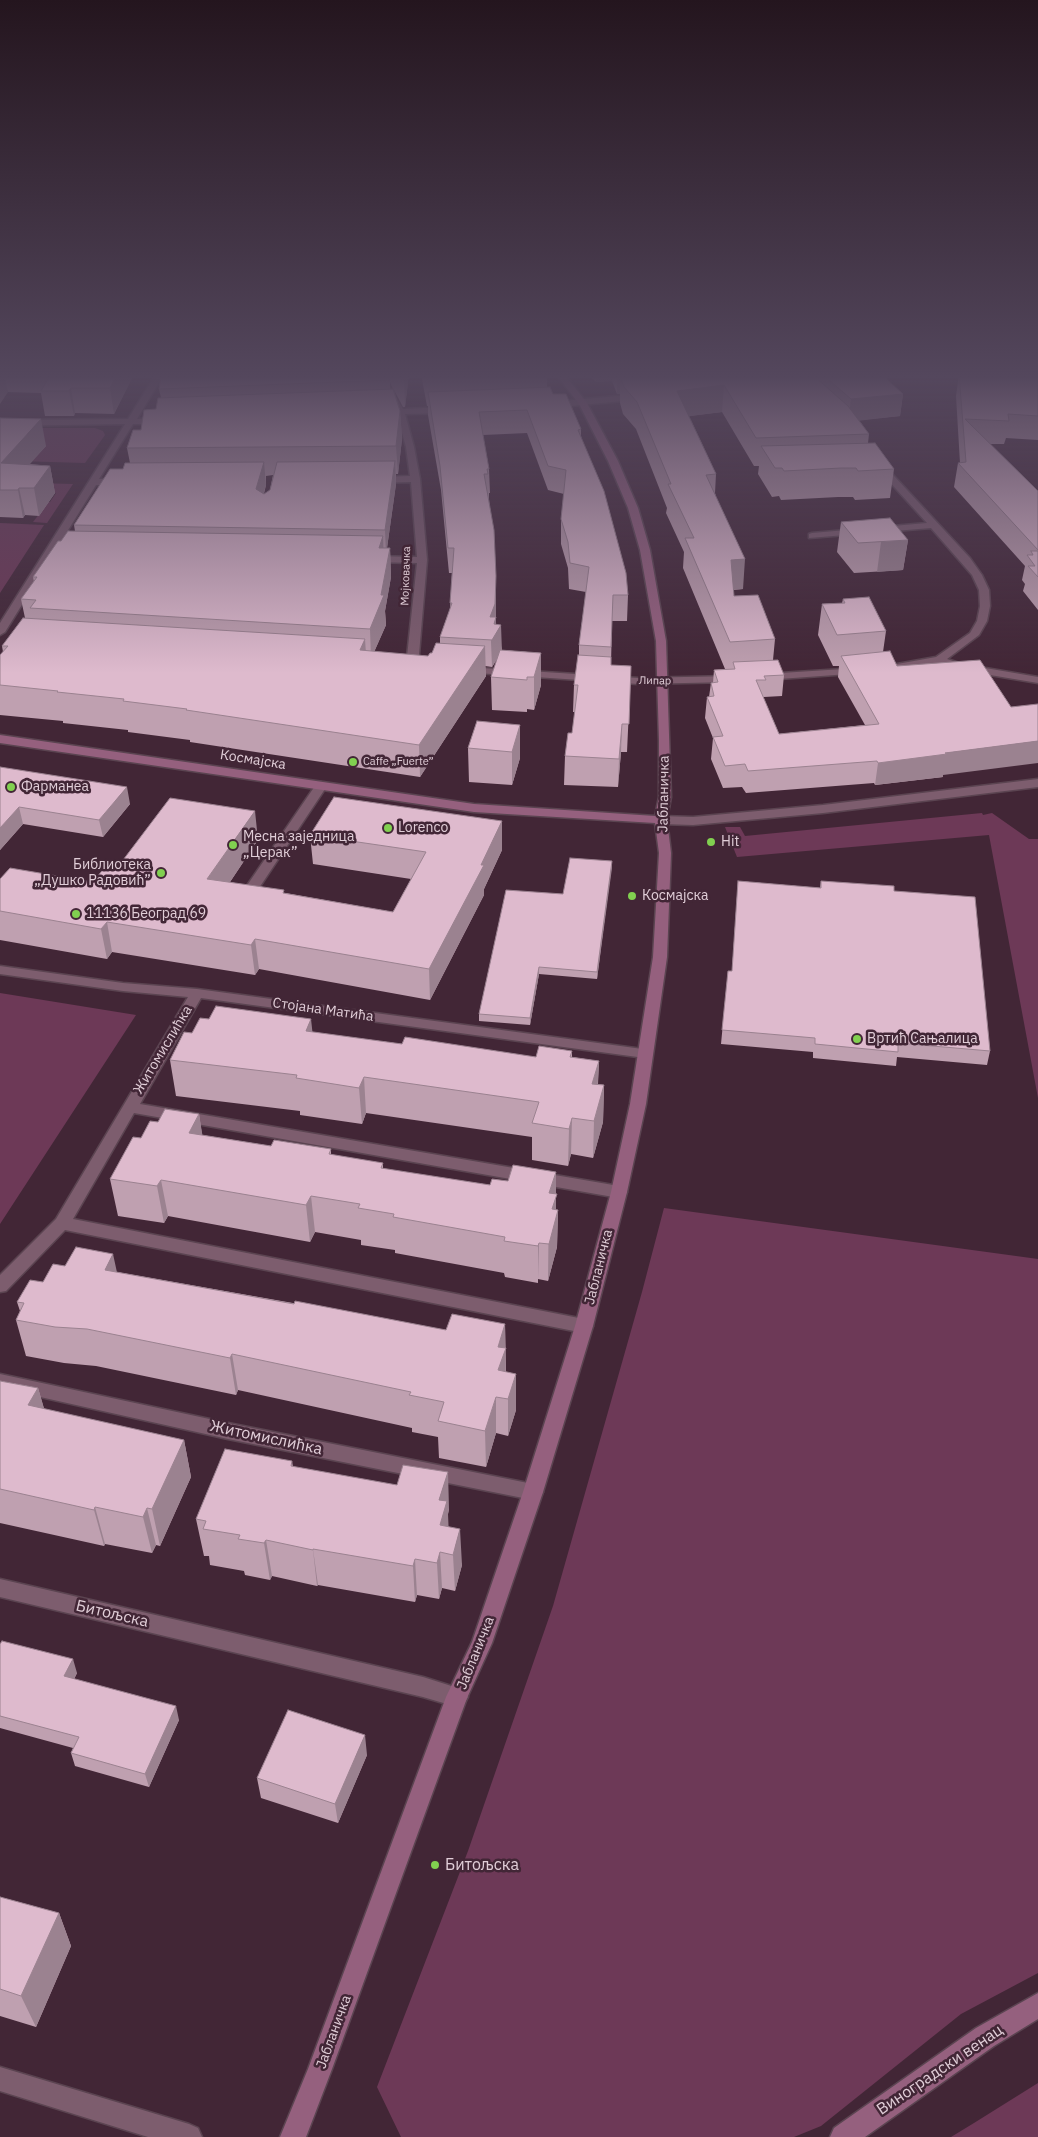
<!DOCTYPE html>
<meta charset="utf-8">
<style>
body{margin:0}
canvas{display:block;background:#422636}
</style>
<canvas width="1038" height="2137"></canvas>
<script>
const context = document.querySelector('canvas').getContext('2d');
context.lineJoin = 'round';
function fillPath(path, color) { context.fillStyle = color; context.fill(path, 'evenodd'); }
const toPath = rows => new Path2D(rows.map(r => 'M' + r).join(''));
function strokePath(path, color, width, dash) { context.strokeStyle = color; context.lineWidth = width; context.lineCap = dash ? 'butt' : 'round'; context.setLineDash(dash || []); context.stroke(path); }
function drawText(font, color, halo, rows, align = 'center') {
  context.font = font + ' "IBM Plex Sans",sans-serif'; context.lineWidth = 5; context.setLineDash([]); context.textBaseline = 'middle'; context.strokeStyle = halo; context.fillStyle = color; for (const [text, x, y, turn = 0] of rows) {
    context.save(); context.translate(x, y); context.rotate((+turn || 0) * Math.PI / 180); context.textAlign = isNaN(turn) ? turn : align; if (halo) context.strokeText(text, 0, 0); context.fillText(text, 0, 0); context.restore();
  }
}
const green = toPath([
 [35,428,95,428,103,431,105,435,85,463,18,461],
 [34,483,73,484,47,523,33,522,44,508,38,502,50,502,56,493,43,493],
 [0,523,44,525,0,593],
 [982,813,983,815,992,813,1029,839,1038,839,1038,1098,989,835,737,857,725,827,740,827,745,836],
 [0,993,136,1015,0,1224],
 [664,1208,1038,1259,1038,1973,961,2014,821,2126,794,2137,401,2137,377,2087,468,1851,553,1606,642,1292],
 [1038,2083,1038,2137,951,2137,974,2123]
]);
const street = toPath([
 [156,374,164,374,137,419,161,418,165,421,161,424,133,424,99,479,122,479,127,482,122,485,96,485,5,632,0,635,0,623,125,424,0,426,0,420,128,419,156,374],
 [375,374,383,374,403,409,448,407,452,410,448,413,405,414,414,447,420,479,427,560,418,666,412,669,406,666,417,563,371,562,366,559,371,556,417,557,411,482,377,483,372,480,377,477,410,476,406,447,397,415,381,416,377,413,381,410,395,410,375,374],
 [640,394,643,395,643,399,551,408,547,405,551,402,640,394],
 [879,462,882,463,970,558,982,575,989,590,990,606,987,621,979,635,947,659,962,664,1038,677,1038,683,960,670,938,663,886,670,884,668,886,666,936,657,970,633,977,621,980,606,979,590,972,575,931,528,809,538,809,534,812,533,927,523,876,467,876,463,879,462],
 [466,667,638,678,732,676,738,679,732,682,638,684,462,672,460,670,466,667],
 [859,668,865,671,863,673,765,680,759,677,765,674,859,668],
 [1038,779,1038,787,823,813,693,825,661,824,655,820,661,816,693,817,823,805,1038,779],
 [321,782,327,786,249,903,242,907,237,906,235,903,317,783,321,782],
 [0,966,123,983,197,989,650,1050,652,1053,650,1056,645,1058,201,998,140,1104,619,1186,625,1188,627,1192,625,1196,619,1198,134,1113,73,1219,584,1319,590,1321,593,1326,590,1331,584,1333,65,1230,6,1291,0,1292,0,1275,56,1219,188,997,123,991,0,974,0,966],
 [0,1374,228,1423,533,1484,540,1486,543,1492,540,1498,533,1500,228,1439,0,1388,0,1374],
 [0,1579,423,1677,464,1690,468,1697,464,1704,457,1707,423,1697,0,1597,0,1579],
 [0,2067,189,2124,198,2128,202,2137,148,2137,0,2091,0,2067]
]);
const secondary = toPath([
 [556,374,564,374,587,403,618,461,638,508,650,550,666,641,671,797,667,820,671,853,667,957,646,1104,627,1192,593,1326,543,1492,492,1643,467,1698,332,2069,306,2137,280,2137,308,2069,446,1697,472,1642,523,1492,575,1326,611,1192,630,1104,653,957,659,853,655,823,474,812,0,743,0,735,474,804,655,816,659,797,659,741,656,641,640,550,628,508,608,461,579,404,556,374],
 [1038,1993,1038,2019,994,2046,865,2137,830,2137,834,2128,976,2028,1038,1993]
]);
const wall = toPath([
 [0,374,134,374,114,414,75,413,74,416,45,416,41,393,8,392],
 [161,374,409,374,405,407,403,407,394,390,400,411,402,439,398,474,396,474,396,484,387,548,390,548,391,577,385,611,386,625,374,652,428,656,432,653,440,643,440,637,450,609,452,573,449,573,441,490,428,415,428,406,427,406,421,374,547,374,547,387,581,429,581,436,628,595,627,621,612,621,611,665,631,666,627,752,621,752,618,787,564,785,565,756,572,733,575,712,573,712,574,685,579,655,579,645,586,592,569,589,568,568,561,544,561,519,564,494,548,490,527,433,483,435,489,469,490,493,489,493,489,499,496,602,496,625,502,650,541,653,541,685,534,710,527,709,527,712,492,710,491,677,498,657,492,667,485,666,486,676,420,777,190,742,190,740,128,732,128,730,63,723,63,721,0,715,0,655,3,652,2,646,25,618,21,599,34,582,33,577,61,541,75,531,74,525,123,469,130,463,127,448,156,409,161,398,159,389],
 [390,382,393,389,390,389],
 [273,475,270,490,264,494,266,485,266,476],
 [588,374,881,374,903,394,900,416,859,420,869,434,868,443,894,469,890,498,855,500,853,497,838,497,781,500,779,496,772,497,758,474,759,466,754,466,722,412,689,416,716,474,715,493,743,589,733,590,734,596,775,639,773,660,784,675,782,696,764,697,764,699,779,734,865,725,838,677,839,666,833,666,818,635,822,604,842,603,843,599,886,631,883,652,943,775,943,777,875,785,874,783,746,793,742,787,723,788,711,759,713,738,705,718,707,697,709,697,711,683,713,683,714,670,725,669,683,568,684,552,666,513,667,508,636,429,623,414,620,403,620,394,617,394,612,381,596,382],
 [959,374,1038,378,1038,440,1006,438,1004,444,990,444,1038,491,1038,610,1023,591,1025,584,1022,580,1025,566,954,487,958,463,960,463,956,396],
 [1028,374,1038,374,1038,377],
 [0,418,46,446,29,464,50,466,55,493,39,516,25,515,23,518,0,517],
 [841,522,908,540,903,570,854,573,837,552],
 [520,725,520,758,512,785,469,782,468,748],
 [0,767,130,804,103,837,23,824,0,850],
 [310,835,502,850,484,889,484,895,430,1000,259,969,255,975,112,952,107,959,0,940,0,879,93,882,120,864,258,840,230,882,285,893,393,912,411,879,313,864],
 [612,861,597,979,539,974,530,1025,479,1021,479,1014,563,894],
 [738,881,820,888,821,881,894,891,990,1051,987,1065,897,1057,896,1066,813,1058,813,1052,721,1044,728,971,732,971],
 [209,1019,312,1032,402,1044,536,1057,572,1051,572,1057,599,1061,598,1084,604,1085,603,1122,593,1158,571,1154,568,1166,532,1160,532,1137,366,1113,362,1124,300,1115,300,1111,176,1096,170,1060,192,1033],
 [199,1114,202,1135,271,1146,331,1149,331,1155,383,1163,383,1169,490,1185,556,1172,556,1210,558,1210,557,1247,548,1281,538,1279,538,1283,505,1277,504,1273,395,1253,395,1250,361,1245,361,1240,315,1232,310,1242,168,1216,164,1223,118,1216,110,1179,141,1138,158,1122],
 [65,1266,117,1272,446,1330,505,1324,506,1372,516,1374,516,1410,508,1436,496,1433,486,1467,439,1458,438,1437,412,1432,412,1428,238,1390,236,1395,96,1366,64,1363,26,1356,16,1320,20,1311,17,1302],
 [0,1381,38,1388,44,1409,184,1440,191,1477,160,1546,156,1545,152,1553,105,1544,104,1546,0,1523],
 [292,1461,293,1467,449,1509,448,1514,448,1527,462,1565,455,1591,442,1588,439,1599,417,1595,415,1602,318,1585,317,1586,272,1576,270,1580,245,1575,244,1571,210,1565,209,1556,204,1556,196,1519],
 [0,1644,77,1673,74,1679,179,1720,149,1787,75,1766,71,1753,73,1748,0,1728],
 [367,1755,338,1823,261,1798,257,1778],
 [0,1897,59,1913,71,1946,36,2027,0,2016]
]);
const shadedWall = toPath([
 [0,374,4,374,8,392,0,404],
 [117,374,134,374,114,414,110,388],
 [405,374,409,374,405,407,404,380],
 [596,374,613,374,612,381,596,382],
 [617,374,773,374,620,376,620,394,617,394],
 [724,385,722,412,675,418,677,391],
 [71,388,75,413,74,416,69,391],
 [903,394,900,416,848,422,851,399],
 [400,411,402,439,398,474,396,446],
 [41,419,46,446,7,490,1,463],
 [395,461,396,484,386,555,385,530],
 [264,462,266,485,258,512,256,489],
 [50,466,55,493,39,516,34,488],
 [19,488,25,515,23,518,18,490],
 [383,536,384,564,379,548],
 [908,540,903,570,877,572,881,542],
 [390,548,391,577,385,611,386,625,371,659,370,629,381,595],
 [745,559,743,589,729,590,731,560],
 [496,576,496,619,496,617,496,633,501,625,502,652,492,667,490,617],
 [365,639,367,669,360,650],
 [485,646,486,676,420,777,419,745],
 [541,653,541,685,534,710,534,677],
 [622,724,621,752,618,787,619,759],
 [520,725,520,758,512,785,512,752],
 [1038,741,1038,763,943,775,943,777,875,785,878,763,945,753],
 [127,787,130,804,103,837,99,820],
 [19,807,23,824,0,850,0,828],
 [255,811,258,840,212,909,207,879],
 [502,821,502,850,484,889,484,895,430,1000,429,969],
 [612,861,612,868,597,979,597,972],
 [107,922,112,952,107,959,101,929],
 [255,939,259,969,255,975,251,945],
 [539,967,539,974,530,1025,530,1018],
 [311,1019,315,1055,306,1031],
 [599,1061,597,1097,592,1084],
 [364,1077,366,1113,362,1124,359,1088],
 [604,1085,603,1122,593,1158,594,1121],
 [199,1114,205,1151,189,1133],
 [572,1118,571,1154,568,1166,569,1129],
 [556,1172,556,1216,558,1210,557,1247,548,1281,549,1193],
 [161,1180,168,1216,164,1223,157,1186],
 [311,1196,315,1232,310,1242,306,1205],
 [539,1243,538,1279,538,1283,538,1246],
 [113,1254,121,1291,105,1270],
 [505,1324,506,1385,499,1397,498,1347],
 [232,1354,238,1390,236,1395,230,1358],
 [516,1374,516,1410,508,1436,508,1399],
 [38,1388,49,1425,28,1405],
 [496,1397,496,1433,486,1467,485,1431],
 [184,1440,191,1477,160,1546,152,1509],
 [448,1472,449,1509,448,1514,449,1537,442,1553,439,1500],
 [95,1507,105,1544,104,1546,94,1510],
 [147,1508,156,1545,152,1553,143,1517],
 [460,1529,462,1565,455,1591,453,1555],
 [266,1540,272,1576,270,1580,264,1543],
 [313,1549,318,1585,317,1586,313,1550],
 [440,1552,442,1588,439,1599,437,1563],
 [415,1559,417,1595,415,1602,413,1566],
 [73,1659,77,1673,69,1690,64,1676],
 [176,1706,179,1720,149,1787,145,1774],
 [365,1735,367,1755,338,1823,335,1804],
 [59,1913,71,1946,36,2027,21,1996]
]);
const building = toPath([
 [51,374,117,374,110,388,71,388,69,391,41,391,51,374],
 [161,374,386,374,390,380,159,389,161,374],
 [398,374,405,374,404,380,402,380,398,374],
 [425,374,544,374,426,379,425,374],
 [644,374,810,374,814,376,848,406,869,434,756,438,724,385,677,391,716,474,706,475,745,559,731,560,734,596,758,595,775,639,730,642,685,538,694,538,668,484,671,484,637,402,624,387,620,376,644,374],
 [822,374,881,374,903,394,851,399,822,374],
 [959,374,1038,378,1038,416,1008,414,1009,421,965,419,1038,491,1038,550,958,463,966,462,959,374],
 [550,387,553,394,566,394,581,429,578,430,604,491,626,573,628,595,613,595,611,647,579,645,589,567,570,563,568,542,561,519,566,470,548,466,527,410,479,412,489,469,487,469,488,474,484,474,494,530,496,576,495,604,490,617,496,617,494,624,501,625,492,640,440,637,452,603,450,603,454,548,448,548,440,466,428,392,550,387],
 [393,389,400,411,396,446,127,448,133,430,141,430,144,410,156,409,158,398,393,389],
 [0,418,41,419,1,463,50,466,34,488,19,488,18,490,0,490,0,418],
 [875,443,894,469,858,471,856,468,841,468,784,471,782,468,775,468,761,446,875,443],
 [395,461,385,530,74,525,110,469,123,469,125,463,264,462,256,489,264,494,270,490,277,462,395,461],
 [890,518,908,540,858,543,841,522,890,518],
 [68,531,383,536,379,548,390,548,381,595,384,595,370,629,30,608,36,600,21,599,37,577,33,577,58,541,61,541,68,531],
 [1031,551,1038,551,1038,577,1028,566,1035,566,1027,555,1033,555,1031,551],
 [869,597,886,631,837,635,822,604,845,603,843,599,869,597],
 [23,618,365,639,360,650,428,656,430,653,432,653,436,643,485,646,419,745,186,710,187,709,123,701,124,699,57,692,58,691,0,685,0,655,8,646,2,646,23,618],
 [500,650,541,653,534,677,527,677,527,680,491,677,500,650],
 [890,651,897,666,980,660,1011,707,1038,704,1038,741,945,753,947,754,878,763,877,761,748,771,745,764,725,766,713,737,723,736,707,697,714,696,711,683,718,682,714,670,735,669,733,662,778,660,784,675,764,676,766,680,756,680,779,734,879,724,841,656,890,651],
 [578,655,611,657,611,665,631,666,629,724,622,724,619,759,565,756,568,733,572,733,578,685,574,685,578,655],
 [477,721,520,725,512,752,468,748,477,721],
 [0,767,127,787,99,820,19,807,0,828,0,767],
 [334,797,502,821,481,865,484,865,429,969,255,939,251,945,107,922,101,929,0,911,0,879,10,868,93,882,109,862,120,864,170,798,255,811,207,879,284,890,283,893,393,912,426,852,310,835,334,797],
 [570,858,612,861,597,972,539,967,530,1018,479,1014,506,890,563,894,570,858],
 [738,881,821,888,821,881,894,886,894,891,975,897,990,1051,898,1043,898,1052,815,1044,815,1038,722,1030,728,971,732,971,738,881],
 [216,1006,311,1019,306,1031,402,1044,405,1037,536,1057,539,1046,572,1051,570,1057,599,1061,592,1084,604,1085,594,1121,572,1118,569,1129,532,1123,539,1102,364,1077,359,1088,296,1078,297,1075,170,1060,184,1032,192,1033,200,1018,209,1019,216,1006],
 [165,1109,199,1114,189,1133,271,1146,274,1140,331,1149,329,1154,383,1163,381,1168,490,1185,492,1179,508,1181,513,1165,556,1172,549,1193,557,1194,552,1209,558,1210,549,1244,539,1243,538,1246,504,1241,505,1237,393,1217,394,1214,358,1208,360,1204,311,1196,306,1205,161,1180,157,1186,110,1179,133,1137,141,1138,150,1121,158,1122,165,1109],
 [76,1247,113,1254,105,1270,294,1304,295,1301,446,1330,452,1314,505,1324,498,1347,506,1348,498,1370,516,1374,508,1399,496,1397,485,1431,438,1421,444,1402,409,1395,411,1392,232,1354,230,1358,87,1329,55,1327,16,1320,24,1303,17,1302,30,1280,43,1282,53,1264,65,1266,76,1247],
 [0,1381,38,1388,28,1405,184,1440,152,1509,147,1508,143,1517,95,1507,94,1510,0,1489,0,1381],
 [225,1449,292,1461,291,1466,397,1485,403,1465,448,1472,439,1500,447,1501,440,1525,460,1529,453,1555,440,1552,437,1563,415,1559,413,1566,313,1549,313,1550,266,1540,264,1543,238,1539,240,1535,203,1529,206,1521,196,1519,225,1449],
 [2,1641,73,1659,64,1676,176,1706,145,1774,71,1753,79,1737,0,1716,0,1644,2,1641],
 [288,1710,365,1735,335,1804,257,1778,288,1710],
 [0,1897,59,1913,21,1996,0,1989,0,1897]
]);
const markers = [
 [353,762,5,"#81d050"],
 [11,787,5,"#81d050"],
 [388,828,5,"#81d050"],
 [711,842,5,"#81d050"],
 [233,845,5,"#81d050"],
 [161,873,5,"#81d050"],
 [632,896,5,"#81d050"],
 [76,914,5,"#81d050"],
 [857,1039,5,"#81d050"],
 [435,1865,5,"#81d050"]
];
const farStreetnames = [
 ["Мојковачка",406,576,-88],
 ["Липар",655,681,1]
];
const farPoinames = [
 ["Caffe „Fuerte”",363,762]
];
const streetNames = [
 ["Космајска",253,760,9],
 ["Јабланичка",664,794,-89],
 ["Стојана Матића",323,1010,8],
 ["Житомислићка",163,1050,-59],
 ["Јабланичка",599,1267,-76],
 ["Јабланичка",476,1653,-68],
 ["Јабланичка",334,2032,-70]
];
const poiNames = [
 ["Фарманеа",21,787],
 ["Lorenco",398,828],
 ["Месна заједница",243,837],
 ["„Церак”",243,853],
 ["Hit",721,842],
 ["Библиотека",151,865,"right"],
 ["„Душко Радовић”",151,881,"right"],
 ["Космајска",642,896],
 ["11136 Београд 69",86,914],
 ["Вртић Сањалица",867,1039]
];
const nearStreetnames = [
 ["Житомислићка",266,1438,12],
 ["Битољска",112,1614,13],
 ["Виноградски венац",940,2070,-34]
];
const nearPoinames = [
 ["Битољска",445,1865]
];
fillPath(green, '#6d3957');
strokePath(street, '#5b4451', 3);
strokePath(secondary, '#5b4451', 3);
fillPath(street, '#7d5d6e');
fillPath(secondary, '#95607e');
fillPath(wall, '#bfa0b0');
fillPath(shadedWall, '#9b8290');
fillPath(building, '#debacd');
strokePath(building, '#9b8290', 1);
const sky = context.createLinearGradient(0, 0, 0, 673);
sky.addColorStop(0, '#24151e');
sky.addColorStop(0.56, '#54475d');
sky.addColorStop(1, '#54475d00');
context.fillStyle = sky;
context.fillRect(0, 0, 1038, 673);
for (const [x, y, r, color] of markers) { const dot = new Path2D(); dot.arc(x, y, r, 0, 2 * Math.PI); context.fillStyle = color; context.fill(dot); strokePath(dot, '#422636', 2); }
drawText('11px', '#e1ced8', '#422636', farStreetnames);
drawText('11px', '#e1ced8', '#422636', farPoinames, 'left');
drawText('14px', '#e1ced8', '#422636', streetNames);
drawText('14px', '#e1ced8', '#422636', poiNames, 'left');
drawText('16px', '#e1ced8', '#422636', nearStreetnames);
drawText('16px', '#e1ced8', '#422636', nearPoinames, 'left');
</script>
